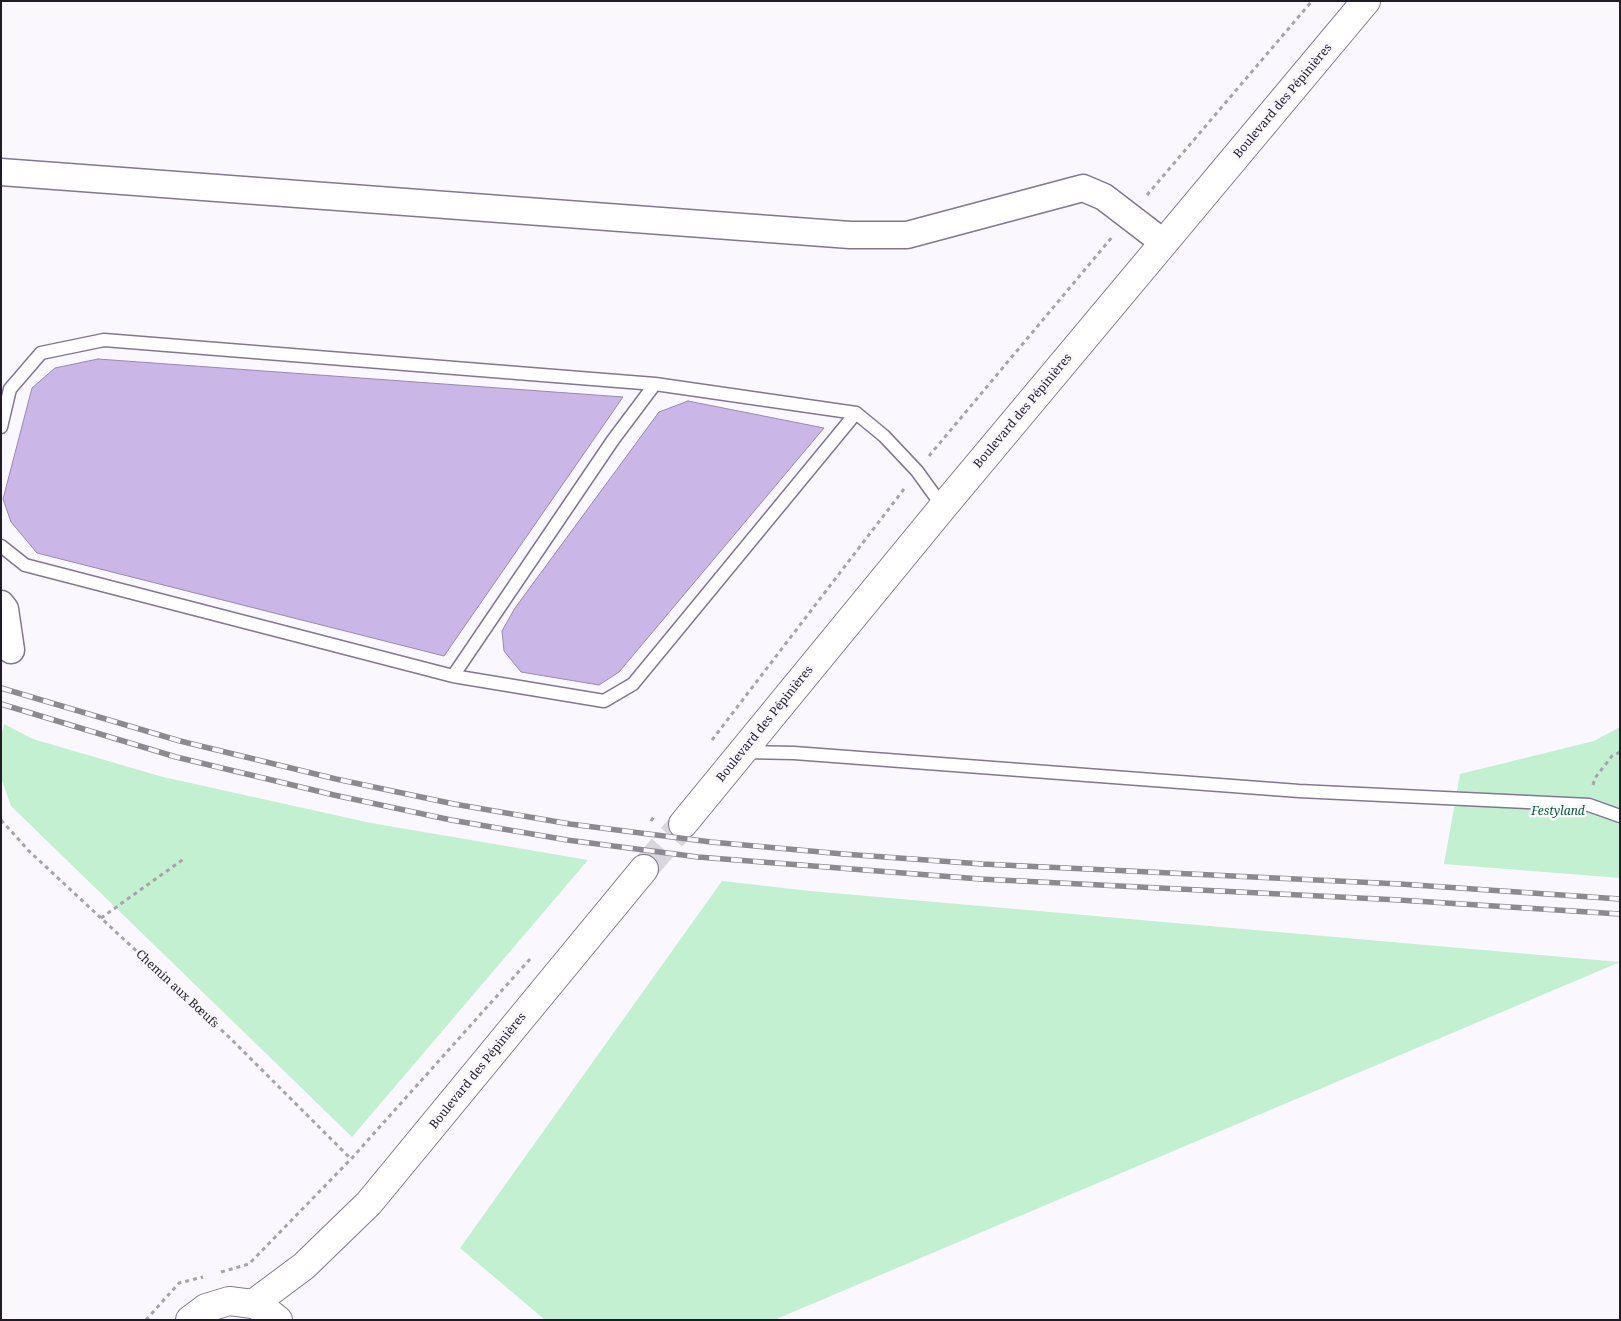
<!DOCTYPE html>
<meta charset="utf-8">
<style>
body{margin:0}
#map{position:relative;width:1621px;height:1321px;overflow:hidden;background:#faf7fe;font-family:"Noto Serif",serif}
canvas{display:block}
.frame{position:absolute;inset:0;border:2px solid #201b27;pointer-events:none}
</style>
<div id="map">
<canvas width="1621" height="1321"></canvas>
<div class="frame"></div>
</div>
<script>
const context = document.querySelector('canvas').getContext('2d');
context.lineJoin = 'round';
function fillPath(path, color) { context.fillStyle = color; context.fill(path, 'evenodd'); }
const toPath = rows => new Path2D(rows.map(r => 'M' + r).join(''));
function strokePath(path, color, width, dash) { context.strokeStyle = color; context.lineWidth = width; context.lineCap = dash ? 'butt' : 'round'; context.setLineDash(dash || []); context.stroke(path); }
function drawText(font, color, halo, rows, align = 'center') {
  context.font = font + ' "Noto Serif",serif'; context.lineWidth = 5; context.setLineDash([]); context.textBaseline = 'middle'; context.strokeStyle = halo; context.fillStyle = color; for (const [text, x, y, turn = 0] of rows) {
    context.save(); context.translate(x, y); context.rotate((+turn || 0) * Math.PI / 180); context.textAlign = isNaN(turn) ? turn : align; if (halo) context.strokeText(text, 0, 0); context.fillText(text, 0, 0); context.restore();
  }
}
const green = toPath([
 [4,724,33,739,163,777,371,823,588,860,352,1137,11,806,1,778,1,738],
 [1620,727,1620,878,1444,864,1460,774,1594,741],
 [722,881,810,891,1620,962,774,1320,545,1320,460,1248]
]);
const water = toPath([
 [98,359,623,397,444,656,37,553,11,522,3,499,32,388,55,368,98,359],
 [688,401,824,428,619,672,599,685,521,672,504,651,502,631,515,608,659,412,688,401]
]);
const secondaryTunnel = toPath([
 [644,869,683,824]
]);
const path = toPath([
 [1147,195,1312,1],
 [929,456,1113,236],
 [712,740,904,489],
 [1593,785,1595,778,1612,756,1620,752],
 [1,820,30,852,231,1039,351,1159],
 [651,821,655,815],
 [101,918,185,858],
 [221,1272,249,1264,351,1159,530,959],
 [146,1320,179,1283,203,1277]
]);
const lane = toPath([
 [1,427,10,389,41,353,104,340,655,384,856,413,884,436,917,471,943,507],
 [1,546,25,565,453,676,604,701,633,684,856,413],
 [453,676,613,440,655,384],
 [744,752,794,753,1299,791,1589,805,1620,816]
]);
const street = toPath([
 [1,172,850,235,907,235,1083,188,1104,197,1164,243],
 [1,604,5,609,11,650]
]);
const secondary = toPath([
 [683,824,943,507,1366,1],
 [253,1304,304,1266,369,1203,644,869],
 [190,1320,206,1308,229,1301,253,1304,264,1309,278,1320]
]);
const rail = toPath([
 [1,688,180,741,336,779,454,804,570,824,711,842,843,854,982,864,1400,884,1620,899],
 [1,704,176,757,334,795,451,820,567,840,698,857,980,879,1399,900,1620,914]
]);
const streetNames = [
 ["Boulevard des Pépinières",1283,101,-50],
 ["Boulevard des Pépinières",1023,411,-50],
 ["Boulevard des Pépinières",765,724,-51],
 ["Chemin aux Bœufs",177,989,43],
 ["Boulevard des Pépinières",478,1071,-51]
];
const parkNames = [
 ["Festyland",1558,812]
];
fillPath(green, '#c3f0d0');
fillPath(water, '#cbb6e8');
strokePath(water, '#9888ae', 1);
strokePath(secondaryTunnel, '#d9d6de', 28, [28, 14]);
strokePath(lane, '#827694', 15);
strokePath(street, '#827694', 29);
strokePath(secondary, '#827694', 30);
strokePath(path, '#a7a3ac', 3, [4, 4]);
strokePath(lane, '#fff', 12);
strokePath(street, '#fff', 26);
strokePath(secondary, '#fff', 28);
strokePath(rail, '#8d8992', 5.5);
strokePath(rail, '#faf7fe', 4, [11]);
drawText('12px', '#201b27', '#faf7fe', streetNames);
drawText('italic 12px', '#045c31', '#faf7fe', parkNames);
</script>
